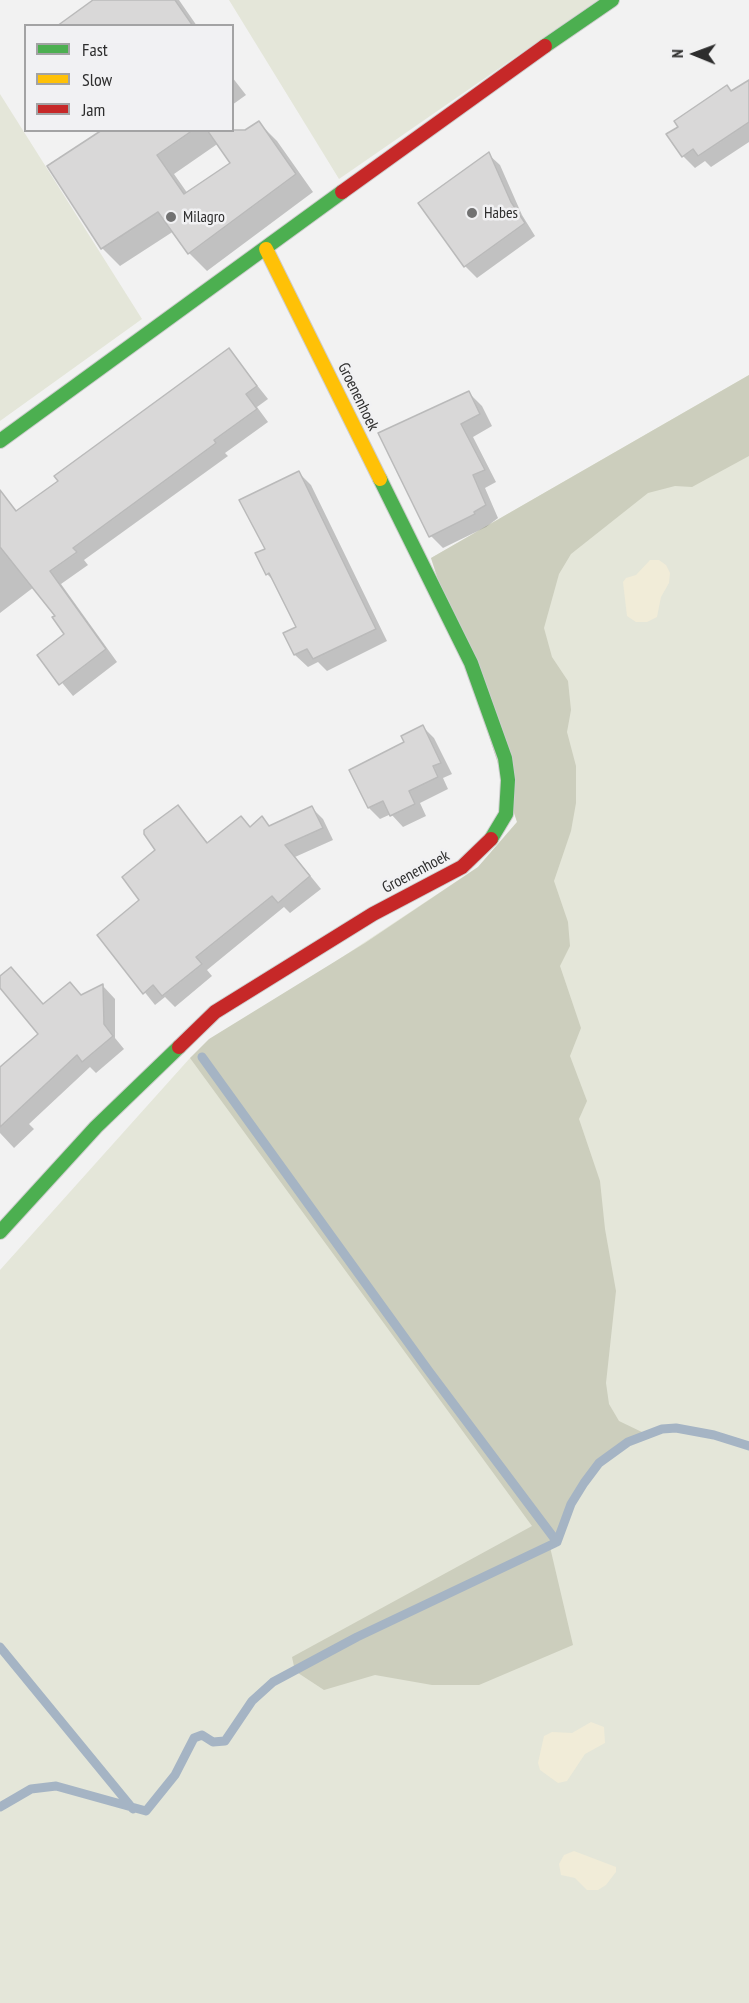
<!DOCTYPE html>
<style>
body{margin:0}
#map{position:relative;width:749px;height:2003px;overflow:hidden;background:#f2f2f2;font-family:"PT Sans Narrow",sans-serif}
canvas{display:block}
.legend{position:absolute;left:24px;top:24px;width:210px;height:108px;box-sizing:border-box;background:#f1f1f3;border:2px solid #a3a3a4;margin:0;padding:8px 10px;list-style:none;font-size:18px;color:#2d2d2d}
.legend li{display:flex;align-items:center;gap:12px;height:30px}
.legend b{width:30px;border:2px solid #a3a3a4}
.north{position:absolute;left:665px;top:24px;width:60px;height:60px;-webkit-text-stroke:4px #f1f1f3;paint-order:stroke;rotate:271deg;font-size:16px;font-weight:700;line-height:24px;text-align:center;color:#2d2d2d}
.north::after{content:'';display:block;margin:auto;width:21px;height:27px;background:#2d2d2d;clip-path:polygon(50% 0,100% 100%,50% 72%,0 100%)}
</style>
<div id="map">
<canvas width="749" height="2003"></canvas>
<ul class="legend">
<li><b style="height:8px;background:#4caf50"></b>Fast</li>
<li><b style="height:8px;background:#ffc107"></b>Slow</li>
<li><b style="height:8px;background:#c62828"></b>Jam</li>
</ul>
<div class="north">N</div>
</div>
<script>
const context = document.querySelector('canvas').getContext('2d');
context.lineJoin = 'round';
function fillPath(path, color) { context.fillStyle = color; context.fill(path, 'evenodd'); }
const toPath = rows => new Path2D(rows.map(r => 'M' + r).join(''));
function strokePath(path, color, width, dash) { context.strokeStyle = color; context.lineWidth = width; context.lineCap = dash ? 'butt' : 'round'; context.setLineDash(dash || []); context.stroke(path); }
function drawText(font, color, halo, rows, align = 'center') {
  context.font = font + ' "PT Sans Narrow",sans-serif'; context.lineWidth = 5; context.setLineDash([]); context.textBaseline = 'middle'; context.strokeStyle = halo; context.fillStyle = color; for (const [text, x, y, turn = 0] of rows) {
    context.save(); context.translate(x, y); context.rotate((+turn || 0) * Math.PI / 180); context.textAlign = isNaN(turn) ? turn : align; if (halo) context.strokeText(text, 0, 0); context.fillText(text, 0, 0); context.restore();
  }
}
const green = toPath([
 [229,0,598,0,339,179],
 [0,94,142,319,0,421],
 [749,375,749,2003,0,2003,0,1270,190,1058,478,867,517,822,431,558]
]);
const forest = toPath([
 [749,375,749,456,692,487,675,486,648,493,571,554,559,574,544,628,552,657,568,681,571,710,567,732,576,766,576,803,571,831,554,881,568,922,570,946,560,966,581,1028,570,1056,587,1101,579,1119,600,1181,605,1229,616,1291,606,1383,609,1404,619,1421,646,1434,628,1442,599,1463,571,1504,557,1542,550,1547,573,1645,479,1685,432,1685,375,1675,324,1690,295,1671,292,1657,532,1526,190,1058,209,1039,365,943,478,867,517,822,431,558]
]);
const sand = toPath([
 [650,560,659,560,666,565,670,573,669,583,661,597,657,617,647,622,636,622,627,616,623,582,626,578,636,575],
 [591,1722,604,1727,605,1743,585,1754,567,1781,558,1783,540,1770,538,1763,544,1736,552,1732,572,1733],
 [574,1851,616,1867,616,1872,606,1885,598,1890,587,1890,575,1878,561,1875,559,1864,564,1855]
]);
const shadow = toPath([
 [96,0,179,0,197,26,59,26],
 [232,77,246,95,232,105],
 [749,91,749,142,711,167,705,161,695,168,683,156,732,92],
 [259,123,277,141,313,192,207,271,189,253,174,231,120,266,102,248,104,130,220,130,226,138,174,174,188,194,232,163],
 [488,154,500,165,522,215,535,236,477,278,465,266],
 [229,350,268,399,257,407,268,422,225,453,228,456,84,560,88,565,61,584,117,662,73,696,39,655,66,634,57,616,34,587,0,613,0,515,17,513],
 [469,393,482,406,492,426,473,437,496,482,485,488,498,518,486,527,443,548,431,536],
 [298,472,311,485,387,641,327,671,318,662,308,667,295,655,285,634,298,628,275,582,267,574,267,549],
 [423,727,434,738,452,774,443,778,448,789,420,803,426,816,403,827,391,814,380,819,369,808,407,742],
 [178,807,209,844,251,828,262,818,270,827,312,808,323,819,333,840,295,857,321,889,290,913,284,907,207,970,212,976,175,1007,165,997,155,1005,99,935,141,900,157,850],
 [11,969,44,1005,82,996,103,986,115,999,115,1038,124,1049,96,1073,90,1067,29,1124,34,1129,14,1148,0,1133,0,1069,40,1034,0,986,0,978]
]);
const stream = toPath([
 [202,1057,428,1370,557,1542],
 [0,1647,133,1809],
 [0,1807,31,1789,56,1786,146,1811,175,1775,194,1738,202,1735,213,1742,225,1741,252,1701,273,1682,357,1637,557,1542,571,1504,584,1483,599,1463,628,1442,662,1429,676,1428,714,1435,749,1446]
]);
const building = toPath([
 [93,0,175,0,193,26,57,26,93,0],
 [749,80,749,122,698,156,693,149,682,157,666,134,678,127,674,121,727,85,731,91,749,80],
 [259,121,296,174,188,254,158,212,101,249,47,166,102,130,193,130,157,155,184,194,230,163,207,130,245,130,259,121],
 [489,152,511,202,525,223,464,267,418,203,489,152],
 [229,348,257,386,246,394,257,409,214,440,216,443,73,548,77,552,50,571,106,649,59,685,37,655,64,634,52,617,55,616,0,547,0,490,16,511,58,481,54,476,229,348],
 [469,391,480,414,461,424,485,470,473,475,486,505,474,512,475,514,429,537,378,433,469,391],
 [299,471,376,629,313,659,307,649,294,655,283,633,296,627,269,573,266,575,255,553,265,549,239,500,299,471],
 [423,725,441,763,433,766,438,777,409,791,415,804,390,816,383,801,368,808,349,770,404,742,401,736,423,725],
 [178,805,207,843,241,816,250,827,262,816,269,826,312,806,323,828,285,845,310,876,278,903,272,896,196,957,202,964,162,996,153,985,143,994,97,935,139,900,122,877,155,850,144,834,144,830,178,805],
 [11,967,43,1004,70,982,81,995,103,984,104,1024,113,1036,82,1062,77,1055,0,1127,0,1067,38,1034,0,988,0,976,11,967]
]);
const fast = toPath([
 [545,46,612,0],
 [0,441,342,192],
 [380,479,471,663,505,758,508,780,506,814,491,839],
 [0,1232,96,1127,179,1047]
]);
const slow = toPath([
 [266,249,380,479]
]);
const jam = toPath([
 [342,192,545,46],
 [179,1047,215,1012,373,914,462,867,491,839]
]);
const markers = [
 [472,213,6,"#727272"],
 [171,217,6,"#727272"]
];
const poiNames = [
 ["Habes",484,213],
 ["Milagro",183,217]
];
const streetNames = [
 ["Groenenhoek",358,397,64],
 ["Groenenhoek",416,872,-28]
];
fillPath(green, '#e4e6d9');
fillPath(forest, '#cccebd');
fillPath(sand, '#f1ecd8');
fillPath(shadow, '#0003');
strokePath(stream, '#a5b4c4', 9);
fillPath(building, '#d9d8d8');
strokePath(building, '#bababa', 1.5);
strokePath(fast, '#cdcdcd', 16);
strokePath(slow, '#cdcdcd', 16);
strokePath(jam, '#cdcdcd', 16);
strokePath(fast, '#4caf50', 14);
strokePath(slow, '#ffc107', 14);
strokePath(jam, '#c62828', 14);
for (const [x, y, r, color] of markers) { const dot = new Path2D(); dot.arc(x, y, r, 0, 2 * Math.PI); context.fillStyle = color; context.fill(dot); strokePath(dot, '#f1f1f3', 2); }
drawText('16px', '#2d2d2d', '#f1f1f3', poiNames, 'left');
drawText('16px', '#2d2d2d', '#f1f1f3', streetNames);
</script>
